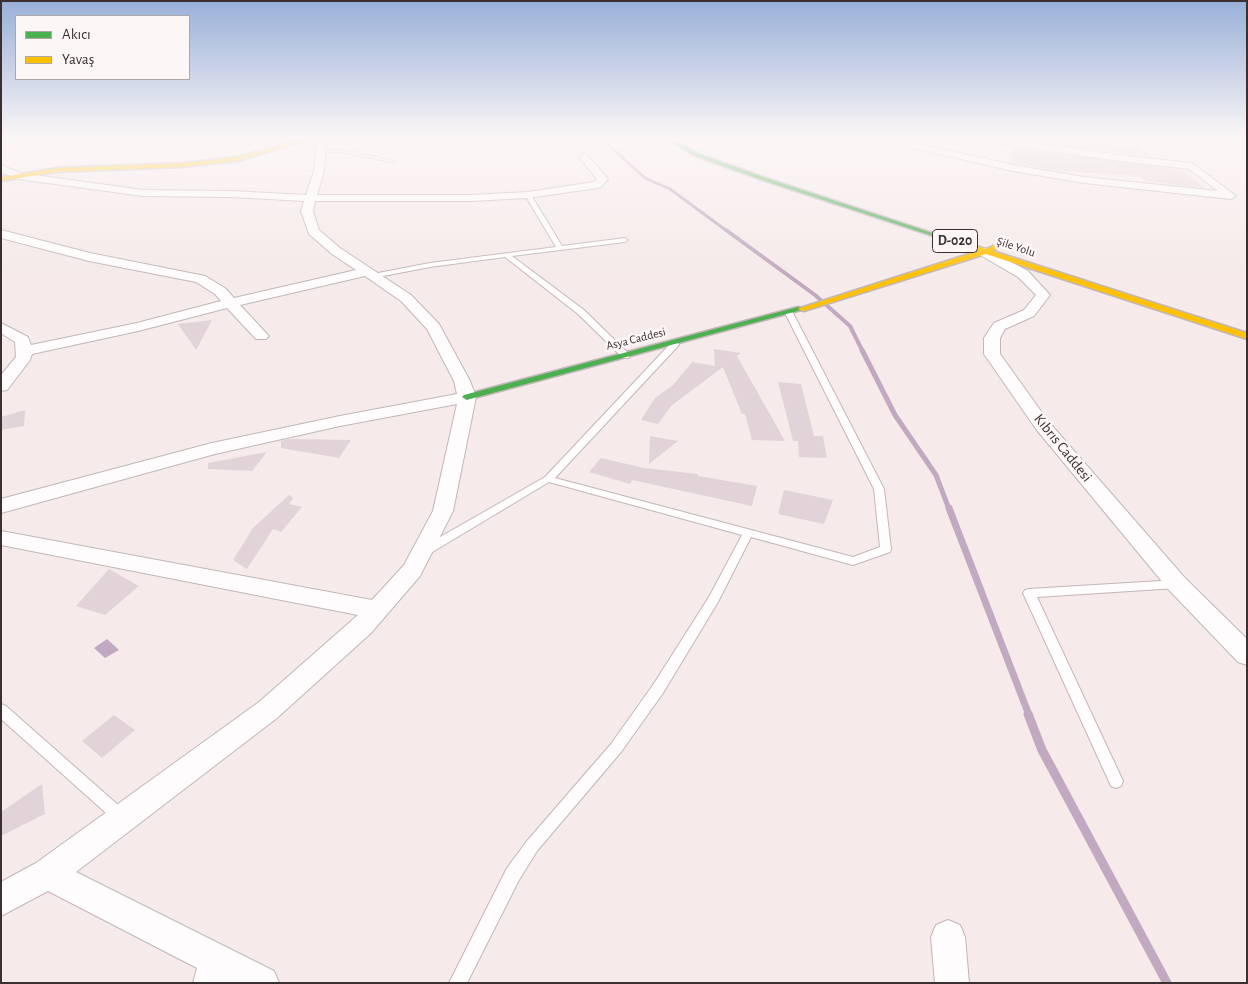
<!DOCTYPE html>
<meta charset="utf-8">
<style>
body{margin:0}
#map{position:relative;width:1248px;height:984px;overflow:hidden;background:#f6eaea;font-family:"Alegreya Sans",sans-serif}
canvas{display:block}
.frame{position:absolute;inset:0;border:2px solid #3b2f30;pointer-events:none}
.legend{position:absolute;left:15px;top:15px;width:175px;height:65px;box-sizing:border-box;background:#fdf6f7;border:1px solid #afa6a7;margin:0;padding:6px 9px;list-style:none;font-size:15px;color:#3b2f30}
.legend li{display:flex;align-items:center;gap:10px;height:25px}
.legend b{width:25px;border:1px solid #afa6a7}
</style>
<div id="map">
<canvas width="1248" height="984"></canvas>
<div class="frame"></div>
<ul class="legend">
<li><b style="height:6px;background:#4caf50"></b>Akıcı</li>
<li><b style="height:6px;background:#ffc107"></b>Yavaş</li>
</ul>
</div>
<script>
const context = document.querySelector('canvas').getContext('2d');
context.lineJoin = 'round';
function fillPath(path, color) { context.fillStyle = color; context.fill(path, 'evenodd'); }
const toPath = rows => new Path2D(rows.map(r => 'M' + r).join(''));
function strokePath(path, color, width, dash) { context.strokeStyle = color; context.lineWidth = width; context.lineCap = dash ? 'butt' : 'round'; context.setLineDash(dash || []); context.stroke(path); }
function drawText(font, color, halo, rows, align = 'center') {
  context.font = font + ' "Alegreya Sans",sans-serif'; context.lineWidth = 5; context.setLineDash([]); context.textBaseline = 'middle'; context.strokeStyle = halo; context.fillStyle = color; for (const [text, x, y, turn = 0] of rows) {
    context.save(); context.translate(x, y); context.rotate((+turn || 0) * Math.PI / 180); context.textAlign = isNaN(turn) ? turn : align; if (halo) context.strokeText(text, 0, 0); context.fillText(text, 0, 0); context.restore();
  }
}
const water = toPath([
 [107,639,119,650,105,658,94,648]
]);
const streamFar4 = toPath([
 [601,138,645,178,670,189,727,231]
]);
const streamFar3 = toPath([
 [726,230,815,295,850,326,863,352]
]);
const streamFar2 = toPath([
 [862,350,895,415,936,475,949,509]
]);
const streamFar1 = toPath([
 [949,508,1029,715]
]);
const stream = toPath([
 [1028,714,1042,750,1167,983]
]);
const building = toPath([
 [1095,139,1132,140,1152,157,1062,145,1099,144],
 [1012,147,1181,170,1205,188,1145,181,1140,176,1060,171,1013,163,1011,163],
 [212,320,196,350,178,324],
 [714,349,741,353,737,356,785,441,752,440,745,414,742,414,723,367,671,406,658,424,641,420,655,398,673,385,692,362,715,366],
 [778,382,801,384,814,436,823,436,827,458,799,457,798,441,793,441],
 [25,410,24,426,1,430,1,417],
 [650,436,678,441,649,464],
 [289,439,351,440,339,458,281,448,281,441],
 [267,452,252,471,208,469,208,463],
 [601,458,644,468,698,474,698,476,757,486,752,506,632,480,630,484,589,472],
 [784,490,833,500,824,524,778,514],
 [289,495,293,498,289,504,302,507,281,532,273,529,247,569,233,560,253,528],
 [109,569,139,586,105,615,76,606],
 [114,715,135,730,102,758,82,741],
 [42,784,45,814,1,836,1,812]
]);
const lane = toPath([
 [321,150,342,150,394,161,392,162,342,152,319,152,321,150],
 [528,193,531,195,562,246,625,238,628,240,625,242,512,256,584,310,629,354,629,358,623,358,578,314,505,257,430,267,373,278,370,276,373,274,430,263,556,247,525,195,528,193],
 [786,311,793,313,884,489,891,549,890,552,853,565,751,537,718,602,663,693,621,752,537,851,519,880,467,983,449,983,507,868,527,841,611,744,653,685,709,597,742,535,549,482,429,554,425,555,421,554,420,551,421,548,545,477,672,342,675,342,679,344,678,346,555,478,853,557,880,547,874,489,785,313,786,311],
 [1177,580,1181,581,1183,584,1181,587,1177,588,1037,597,1123,781,1121,786,1116,788,1111,786,1023,593,1025,590,1029,589,1177,580],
 [1,704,6,706,126,812,128,817,126,822,121,824,116,822,1,719,1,704]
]);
const street = toPath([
 [313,138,322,138,326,151,324,171,317,195,471,195,528,192,594,182,597,179,579,157,584,154,587,155,608,179,601,187,597,188,528,198,471,201,315,201,313,211,319,230,340,248,411,295,439,324,470,381,476,397,453,511,420,576,371,633,277,718,76,872,274,971,279,983,193,983,197,968,48,891,1,916,1,882,36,863,259,702,358,615,1,545,1,531,372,600,404,565,433,511,457,404,340,426,215,454,1,513,1,499,212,443,340,416,457,394,454,381,427,329,401,301,365,276,240,305,266,333,269,336,266,339,256,339,227,308,138,331,32,354,30,360,7,390,1,391,1,375,16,357,15,342,1,333,1,323,28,337,31,345,137,323,221,301,215,294,196,282,89,261,1,238,1,230,90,253,205,276,225,288,234,298,356,270,332,254,309,234,301,211,304,201,231,197,143,196,18,179,1,172,1,165,20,173,143,190,231,191,306,195,314,171,316,151,313,138],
 [879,138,895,138,1013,165,1084,177,1218,191,1189,169,1119,161,986,141,981,138,1003,138,1119,155,1192,163,1236,196,1231,199,1084,183,1013,171,884,141,879,138],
 [984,248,1028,271,1050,295,1034,316,1005,329,1000,338,1000,354,1048,421,1185,578,1247,639,1247,665,1238,662,1169,590,1036,429,984,354,984,338,994,323,1024,310,1036,295,1018,277,980,255,978,252,980,249,984,248],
 [948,920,960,925,965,937,969,983,935,983,931,937,936,925,948,920]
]);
const fast = toPath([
 [665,138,670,138,699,154,766,178,938,235,933,236,762,180,695,156,665,138],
 [798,307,805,309,470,399,467,400,462,397,464,395,798,307]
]);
const slow = toPath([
 [307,138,315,138,237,161,183,167,57,172,1,181,1,177,57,168,183,163,237,157,307,138],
 [935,233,986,249,1002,242,1006,242,1006,244,993,251,1247,333,1247,339,986,254,804,311,797,309,978,251,933,236,932,235,935,233]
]);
const farStreetnames = [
 ["Şile Yolu",1016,247,18],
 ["Asya Caddesi",636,339,-14]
];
const shields = [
 [955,241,45]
];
const shieldNames = [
 ["D-020",955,241]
];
const streetNames = [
 ["Kıbrıs Caddesi",1063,448,51]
];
fillPath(water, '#c1a9c1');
strokePath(streamFar4, '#c1a9c1', 3);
strokePath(streamFar3, '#c1a9c1', 4);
strokePath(streamFar2, '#c1a9c1', 5);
strokePath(streamFar1, '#c1a9c1', 7);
strokePath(stream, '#c1a9c1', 9);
fillPath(building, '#e2d3d8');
strokePath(lane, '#c2b7b7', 2);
strokePath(street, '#c2b7b7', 2);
strokePath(fast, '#c2b7b7', 3);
strokePath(slow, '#c2b7b7', 3);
fillPath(lane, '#fefcfc');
fillPath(street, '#fefcfc');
fillPath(fast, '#4caf50');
fillPath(slow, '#ffc107');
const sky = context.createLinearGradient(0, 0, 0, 276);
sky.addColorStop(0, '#98b0d8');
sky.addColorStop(0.5, '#fbf6f6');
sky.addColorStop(1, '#fbf6f600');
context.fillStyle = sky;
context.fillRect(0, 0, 1248, 276);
drawText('12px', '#3b2f30', '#fdf6f7', farStreetnames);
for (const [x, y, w] of shields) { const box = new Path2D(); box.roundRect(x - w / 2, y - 11.5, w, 23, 4); context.fillStyle = '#fdf6f7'; context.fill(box); strokePath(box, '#3b2f30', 1); }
drawText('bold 14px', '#3b2f30', null, shieldNames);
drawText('15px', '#3b2f30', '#fdf6f7', streetNames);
</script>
